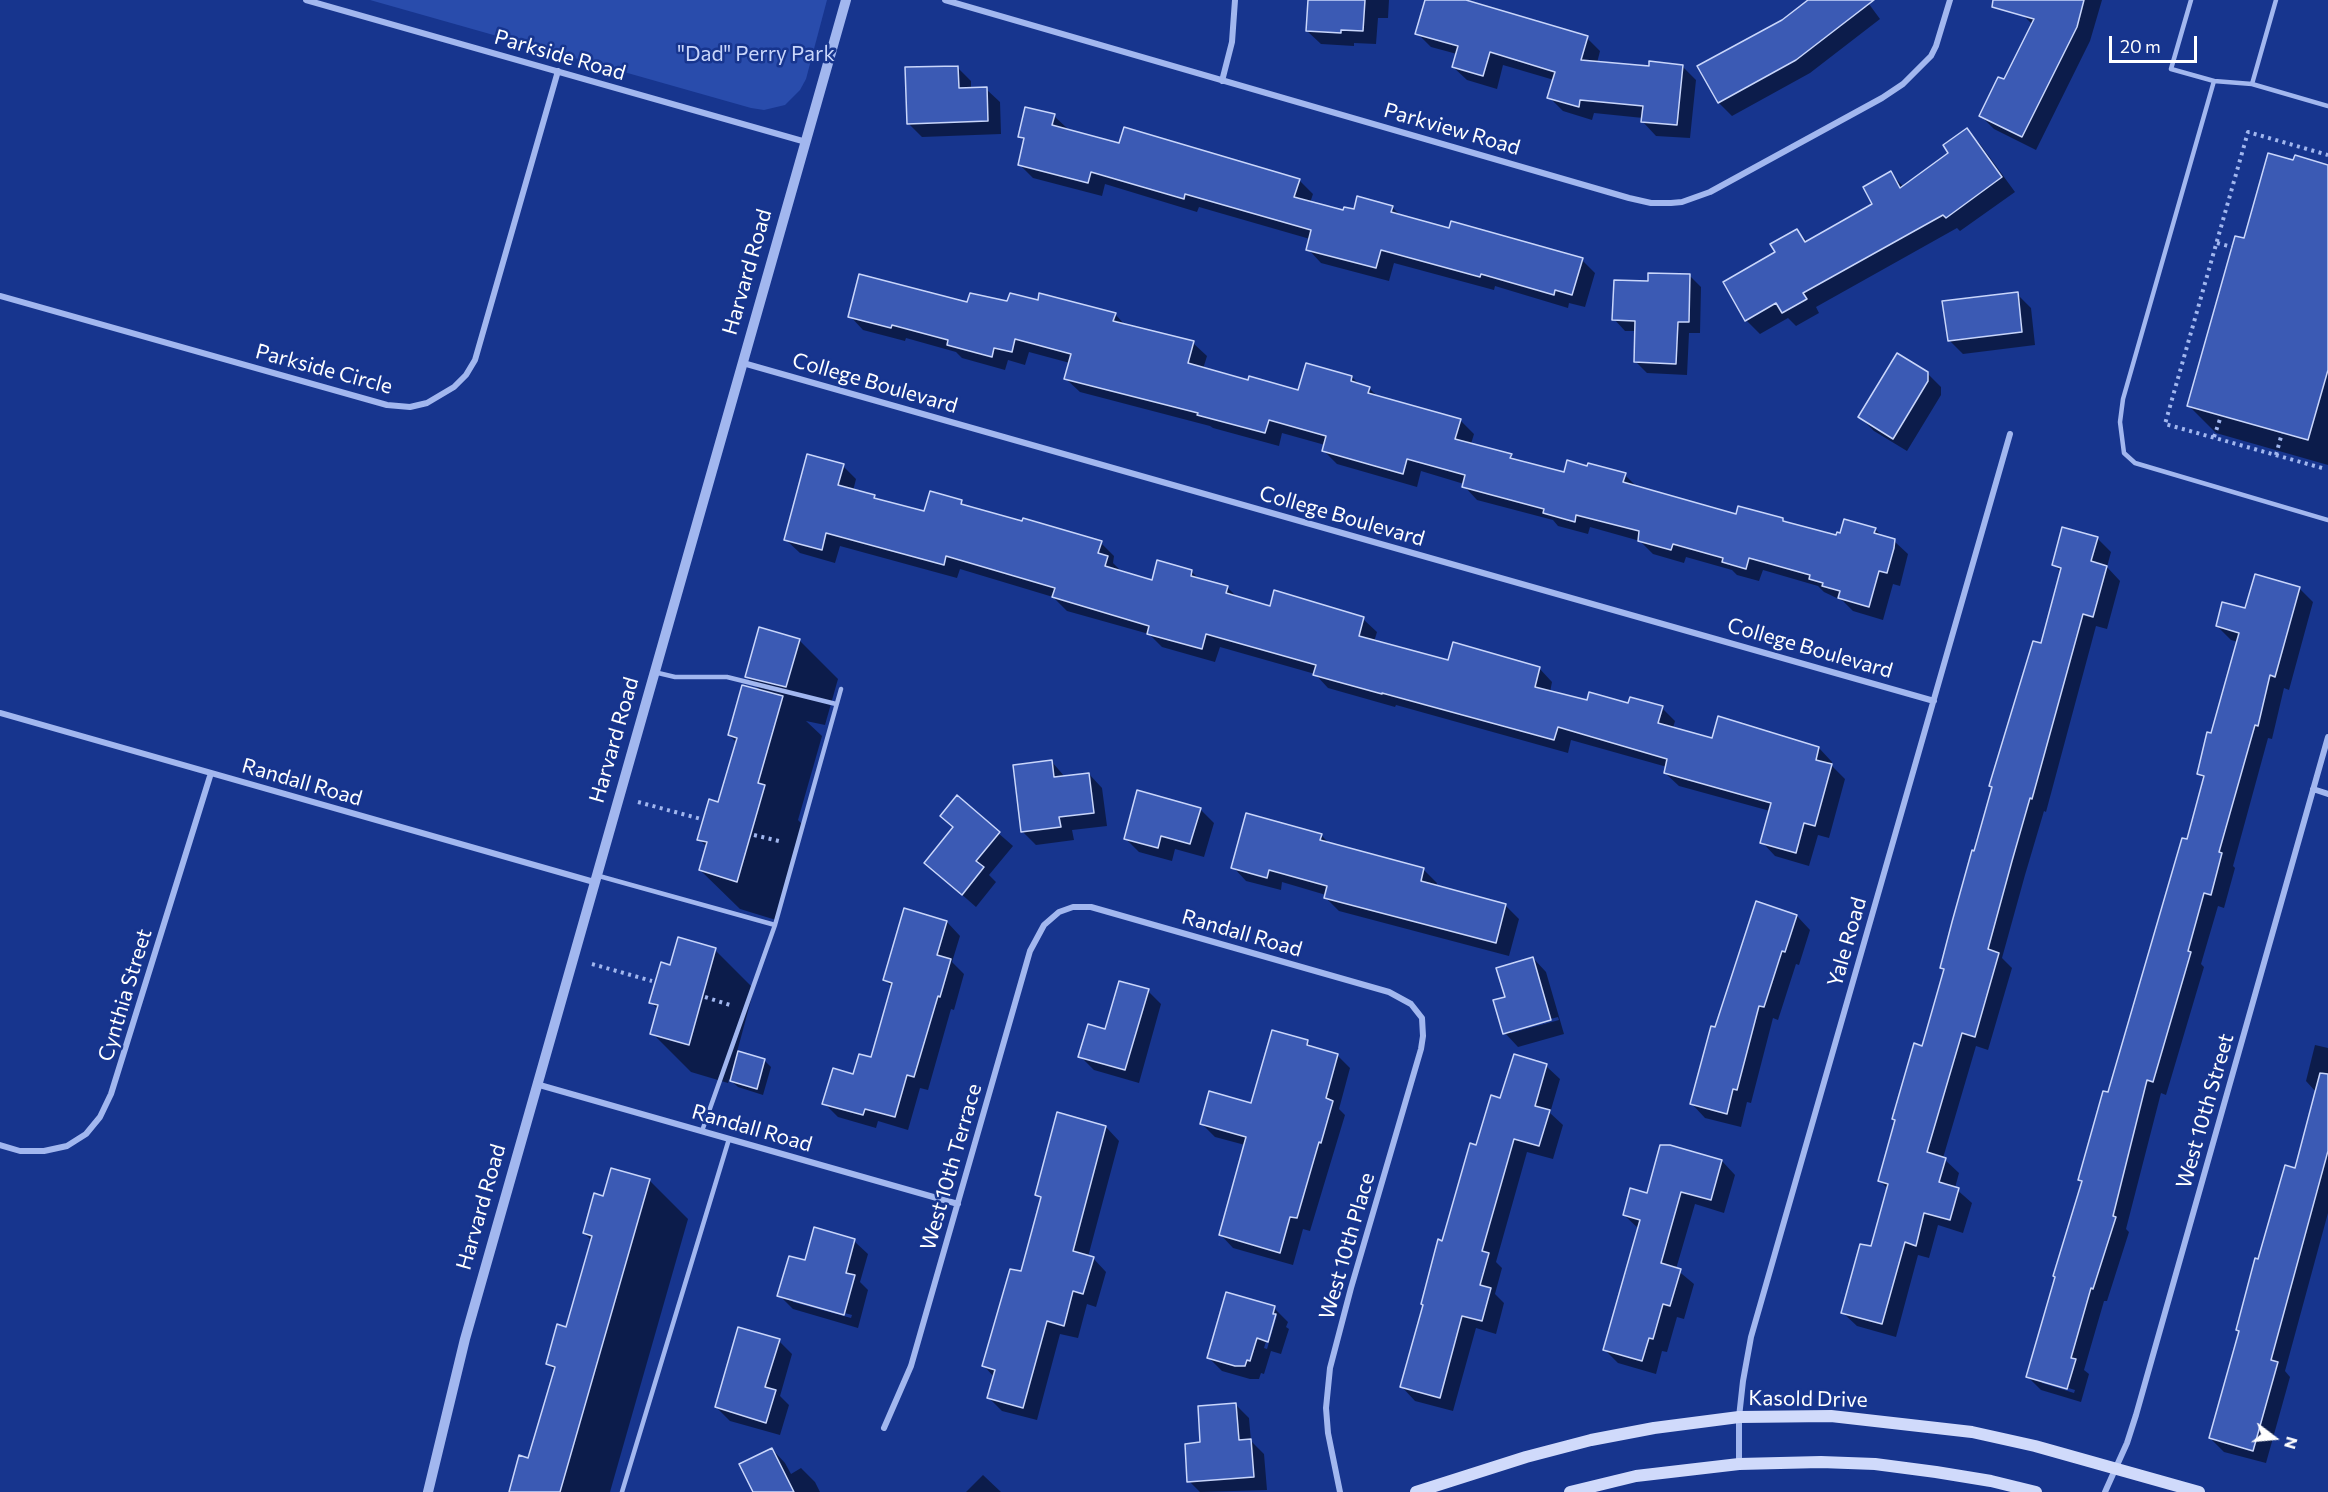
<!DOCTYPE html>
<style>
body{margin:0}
#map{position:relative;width:2328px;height:1492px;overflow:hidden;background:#17358e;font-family:Commissioner,sans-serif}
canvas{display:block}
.north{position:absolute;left:2244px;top:1408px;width:60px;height:60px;-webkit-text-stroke:4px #17358e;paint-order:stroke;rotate:106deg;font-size:16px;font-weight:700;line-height:24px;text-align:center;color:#fff}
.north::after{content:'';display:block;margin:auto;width:21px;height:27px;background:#fff;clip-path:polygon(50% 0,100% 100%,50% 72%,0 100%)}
.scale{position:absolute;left:2109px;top:36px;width:88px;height:27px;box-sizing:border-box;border:3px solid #fff;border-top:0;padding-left:8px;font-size:18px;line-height:21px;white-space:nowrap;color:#fff;-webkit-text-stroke:4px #17358e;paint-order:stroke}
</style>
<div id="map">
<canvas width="2328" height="1492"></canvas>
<div class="north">N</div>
<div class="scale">20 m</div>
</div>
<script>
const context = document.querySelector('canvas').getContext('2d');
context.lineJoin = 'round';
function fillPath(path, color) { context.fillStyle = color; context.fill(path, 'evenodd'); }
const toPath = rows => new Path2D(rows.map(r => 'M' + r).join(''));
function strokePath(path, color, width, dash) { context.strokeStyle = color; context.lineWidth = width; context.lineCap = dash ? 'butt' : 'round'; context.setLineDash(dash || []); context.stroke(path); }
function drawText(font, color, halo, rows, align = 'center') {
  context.font = font + ' Commissioner,sans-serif'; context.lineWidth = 5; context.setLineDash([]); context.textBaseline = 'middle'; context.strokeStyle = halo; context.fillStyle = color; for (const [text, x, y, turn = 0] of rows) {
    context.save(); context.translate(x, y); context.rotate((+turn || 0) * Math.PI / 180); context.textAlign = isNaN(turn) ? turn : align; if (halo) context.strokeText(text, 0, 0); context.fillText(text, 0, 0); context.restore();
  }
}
const green = toPath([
 [370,0,827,0,806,79,800,90,785,105,764,110,751,108]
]);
const shadow = toPath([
 [1309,0,1389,0,1388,18,1378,18,1376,44,1354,43,1354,46,1321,44,1307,31],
 [1427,0,1459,0,1587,38,1600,51,1597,63,1650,68,1682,66,1696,80,1690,138,1656,136,1643,122,1643,118,1594,113,1592,120,1563,111,1549,97,1554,80,1503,65,1497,89,1467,80,1453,67,1457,54,1431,47,1417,33],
 [1810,0,1866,0,1880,19,1810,73,1732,116,1719,103,1783,21],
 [2027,0,2102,0,2090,41,2036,150,1994,129,1980,115,2005,81,2033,25,2023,15],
 [957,67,971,81,971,89,986,89,1000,102,1001,134,922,137,908,123],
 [1054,116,1068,129,1120,144,1299,180,1313,194,1310,203,1344,212,1392,207,1402,217,1582,260,1595,273,1585,307,1569,303,1568,308,1495,286,1494,290,1394,263,1389,281,1321,263,1308,249,1310,239,1199,207,1197,212,1105,184,1102,196,1033,178,1019,164,1025,141,1020,136],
 [1967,130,1980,144,2015,192,1960,231,1957,228,1816,307,1819,313,1796,326,1788,318,1760,334,1746,320,1725,282,1777,253,1797,231,1808,242,1875,205,1890,173,1904,187,1951,153],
 [2294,162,2328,166,2328,465,2216,433,2188,405],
 [1690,276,1701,287,1700,333,1689,333,1687,375,1647,373,1636,362,1637,331,1625,331,1614,319,1649,282],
 [2017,294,2031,308,2035,345,1963,354,1949,340],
 [1039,302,1115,314,1126,326,1193,343,1207,356,1203,369,1249,382,1299,391,1352,377,1360,385,1369,388,1378,397,1460,420,1474,434,1471,444,1511,456,1516,461,1565,474,1625,475,1638,488,1737,515,1783,520,1787,524,1837,537,1875,529,1884,538,1894,541,1908,554,1900,586,1893,584,1883,620,1853,611,1843,601,1824,592,1818,586,1763,570,1759,581,1737,575,1732,570,1686,557,1684,563,1653,554,1640,541,1590,527,1588,534,1558,526,1553,520,1477,500,1464,486,1464,484,1421,471,1417,487,1337,464,1324,451,1325,445,1282,433,1279,446,1213,428,1210,426,1080,392,1066,379,1070,363,1029,352,1025,365,1008,360,1005,370,962,358,956,352,906,338,905,341,863,330,850,316,968,304],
 [1927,373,1941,387,1941,395,1907,451,1874,431,1860,417],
 [843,466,856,479,853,491,874,496,878,500,925,513,961,502,966,507,1101,543,1114,556,1113,563,1121,571,1153,582,1191,571,1200,580,1227,587,1238,598,1271,608,1363,619,1377,632,1374,642,1449,662,1539,668,1552,682,1550,692,1588,702,1662,708,1675,721,1673,728,1713,739,1819,748,1832,762,1831,765,1845,779,1829,838,1818,835,1809,866,1775,856,1762,842,1770,811,1679,786,1665,773,1667,767,1571,740,1568,753,1396,705,1395,707,1328,688,1315,674,1220,647,1215,662,1162,647,1149,634,1067,611,1053,597,960,569,957,578,840,546,835,563,800,553,786,540],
 [2097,538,2111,552,2107,567,2120,581,2107,629,2096,626,2046,812,2044,811,2025,875,2002,958,2012,968,1988,1050,1976,1046,1943,1158,1959,1173,1955,1188,1972,1203,1963,1233,1938,1225,1929,1258,1918,1255,1896,1337,1857,1326,1843,1313,1872,1248,1888,1189,1879,1180,1896,1122,1893,1119,1923,1048,1945,971,1942,968,1976,853,2042,645,2061,572,2053,564],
 [2299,588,2313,602,2289,690,2284,688,2272,739,2268,738,2233,866,2235,868,2224,908,2218,906,2201,964,2204,967,2166,1095,2161,1093,2126,1229,2129,1232,2107,1301,2104,1301,2084,1370,2089,1374,2081,1402,2041,1390,2028,1377,2083,1183,2080,1180,2188,841,2205,780,2199,774,2212,735,2238,642,2231,640,2217,626,2246,610],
 [2042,1380,2075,1390,2074,1393,2042,1383],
 [799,640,838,679,825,725,806,721,822,736,798,820,803,825,776,920,740,909,700,870,707,847,699,839,719,804,737,743,729,735,762,692,746,676],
 [1052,762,1065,777,1089,774,1102,788,1107,826,1072,830,1074,840,1036,845,1022,831],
 [957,797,1013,846,989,875,996,882,976,907,926,863,954,828,942,816],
 [1200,809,1214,823,1204,857,1175,849,1172,861,1139,852,1125,838],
 [1321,835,1330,844,1423,869,1437,883,1436,887,1506,906,1519,919,1509,956,1339,911,1326,898,1326,895,1282,882,1281,890,1246,881,1233,867],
 [1797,916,1810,930,1799,965,1796,964,1778,1020,1773,1018,1751,1103,1747,1102,1741,1127,1705,1118,1692,1104,1716,1029],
 [947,922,960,936,952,962,964,974,954,1010,951,1009,928,1090,920,1088,908,1130,878,1121,876,1128,838,1117,824,1103,872,1059,893,988,885,980],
 [715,950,754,989,737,1052,764,1060,771,1067,763,1095,738,1087,729,1079,728,1083,691,1072,652,1033,658,1010,651,1002,671,967],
 [1533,958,1546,972,1564,1034,1518,1047,1505,1033,1506,998],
 [1558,1017,1559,1020,1511,1033,1511,1030],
 [1148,991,1161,1004,1139,1083,1094,1070,1080,1056],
 [1307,1042,1314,1049,1337,1055,1350,1068,1339,1109,1345,1115,1310,1231,1303,1229,1293,1265,1233,1248,1220,1234,1245,1145,1215,1137,1202,1124,1252,1105],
 [2315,1045,2328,1048,2328,1213,2285,1371,2290,1377,2266,1463,2224,1452,2210,1438,2240,1332,2237,1330,2260,1260,2296,1170,2316,1092,2306,1081],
 [1546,1066,1560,1079,1550,1113,1563,1125,1553,1159,1527,1152,1496,1262,1502,1268,1495,1294,1504,1303,1496,1334,1476,1328,1453,1411,1415,1401,1402,1387,1443,1242,1477,1147,1501,1100],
 [1106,1127,1119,1141,1088,1257,1093,1258,1106,1272,1096,1307,1087,1304,1078,1338,1060,1334,1037,1420,1002,1411,989,1398,994,1377,984,1366,1022,1273,1042,1200,1036,1195],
 [1670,1147,1722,1161,1735,1175,1724,1213,1695,1204,1676,1269,1694,1284,1684,1319,1677,1317,1667,1352,1662,1351,1656,1374,1618,1363,1605,1350,1639,1229,1624,1215,1648,1194],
 [649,1180,688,1219,610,1492,510,1492,529,1460,555,1371,548,1364,567,1329,592,1241,584,1233,604,1198],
 [854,1241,868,1254,860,1282,868,1290,858,1328,793,1309,779,1295,806,1262],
 [793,1299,852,1315,851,1318,793,1302],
 [1274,1308,1288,1322,1286,1327,1289,1329,1281,1354,1271,1351,1264,1374,1261,1373,1259,1379,1250,1379,1222,1371,1208,1357],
 [1274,1315,1277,1315,1267,1349,1264,1348],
 [779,1341,792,1354,780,1396,789,1405,780,1435,730,1421,716,1407],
 [1236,1405,1249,1418,1251,1441,1264,1454,1267,1490,1200,1492,1189,1481,1202,1444],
 [772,1449,785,1463,791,1474,801,1468,815,1482,820,1492,755,1492],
 [983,1475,1001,1492,966,1492]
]);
const building = toPath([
 [1308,0,1365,0,1363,31,1341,30,1341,33,1306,31,1308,0],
 [1425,0,1466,0,1588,36,1581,60,1649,66,1649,61,1683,65,1677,125,1641,122,1643,106,1580,100,1579,107,1547,98,1555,72,1490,52,1483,76,1452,67,1458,46,1415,34,1425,0],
 [1808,0,1874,0,1796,60,1718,103,1697,66,1782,20,1808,0],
 [1993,0,2084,0,2077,27,2022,137,1979,116,1998,77,2004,79,2034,19,1992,7,1993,0],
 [958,66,959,88,987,87,988,121,907,124,905,67,958,66],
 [1025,107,1055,114,1052,125,1119,143,1124,127,1300,179,1294,197,1343,210,1344,207,1354,209,1357,196,1393,206,1391,212,1449,228,1451,221,1583,258,1572,295,1555,290,1554,295,1481,274,1480,277,1381,250,1376,268,1306,250,1311,230,1185,194,1184,199,1091,172,1088,183,1018,165,1024,138,1018,137,1025,107],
 [1967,128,2002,177,1946,218,1943,215,1803,293,1807,299,1782,313,1776,303,1745,321,1723,282,1775,252,1770,244,1797,229,1805,242,1872,204,1863,187,1891,171,1900,188,1948,153,1943,145,1967,128],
 [2268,153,2293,160,2295,155,2328,165,2328,370,2308,440,2187,406,2235,236,2244,238,2268,153],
 [1648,273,1690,274,1689,322,1678,322,1676,364,1634,362,1635,321,1612,320,1614,280,1648,281,1648,273],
 [859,274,967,302,970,293,1007,301,1010,293,1038,300,1039,293,1116,313,1113,321,1194,341,1188,363,1248,380,1249,376,1298,390,1306,363,1352,376,1351,381,1370,387,1368,393,1461,419,1455,439,1512,454,1510,458,1564,472,1567,460,1587,466,1588,463,1626,473,1623,482,1736,514,1738,506,1783,518,1783,521,1836,535,1837,532,1840,533,1844,519,1876,528,1874,533,1895,539,1894,548,1887,573,1879,571,1869,607,1838,598,1840,591,1822,586,1823,583,1809,579,1810,575,1749,558,1746,569,1722,562,1723,558,1673,544,1671,550,1638,541,1639,531,1576,515,1575,522,1543,513,1544,509,1462,487,1465,475,1407,459,1403,474,1322,451,1326,436,1269,420,1265,433,1197,415,1198,413,1064,379,1071,354,1015,339,1012,352,994,348,992,357,947,345,948,340,892,325,891,328,848,317,859,274],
 [2018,292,2022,332,1948,341,1942,301,2018,292],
 [1897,353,1928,372,1928,381,1893,439,1858,417,1897,353],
 [807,454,844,464,838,485,875,495,874,498,924,511,930,491,962,500,961,504,1022,521,1023,518,1102,541,1098,553,1108,556,1105,566,1152,580,1157,560,1192,570,1191,576,1228,586,1226,593,1270,606,1274,590,1364,617,1359,636,1448,660,1453,642,1540,667,1535,687,1587,700,1589,692,1628,703,1630,697,1663,706,1658,723,1712,738,1718,716,1819,747,1816,760,1832,764,1815,826,1804,823,1796,853,1760,843,1771,803,1664,773,1667,759,1558,727,1554,740,1382,693,1382,694,1313,675,1316,665,1206,634,1202,649,1147,634,1149,626,1052,597,1055,588,946,556,944,565,826,533,822,550,784,540,807,454],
 [2062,527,2098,537,2091,561,2107,566,2093,617,2083,614,2032,799,2030,798,2012,861,1988,949,1999,953,1975,1037,1962,1033,1927,1152,1946,1158,1939,1182,1959,1188,1950,1220,1924,1213,1916,1246,1905,1242,1882,1324,1841,1313,1860,1244,1871,1246,1888,1184,1878,1181,1895,1120,1892,1119,1914,1043,1922,1046,1944,969,1940,968,1952,922,1972,850,1974,851,1992,787,1989,786,2033,641,2041,643,2061,568,2052,565,2062,527],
 [2255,574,2300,587,2275,677,2270,675,2258,726,2255,725,2219,852,2222,853,2211,895,2204,893,2188,951,2191,952,2153,1082,2147,1080,2113,1216,2116,1217,2093,1289,2091,1288,2071,1358,2076,1359,2067,1389,2026,1377,2055,1277,2053,1276,2082,1181,2078,1180,2103,1091,2108,1092,2182,838,2187,839,2204,776,2197,774,2207,732,2211,733,2239,633,2216,626,2222,602,2245,608,2255,574],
 [759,627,800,639,786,687,745,677,759,627],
 [742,685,783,696,758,783,765,785,737,882,699,870,707,842,697,840,709,799,718,802,737,738,728,735,742,685],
 [1052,760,1054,777,1089,773,1094,813,1059,817,1061,827,1021,832,1013,765,1052,760],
 [1137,790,1201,808,1190,844,1161,836,1158,848,1124,839,1137,790],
 [957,795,1000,832,976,861,984,867,962,895,924,863,953,827,940,816,957,795],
 [1246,813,1322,834,1320,840,1424,868,1421,881,1506,904,1496,943,1324,898,1327,886,1269,870,1267,878,1231,868,1246,813],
 [1756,901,1797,915,1785,952,1782,951,1764,1007,1759,1006,1737,1090,1733,1089,1727,1114,1690,1104,1711,1026,1715,1027,1756,901],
 [904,908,947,921,937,955,951,959,940,997,938,996,914,1077,907,1075,895,1117,865,1109,863,1115,822,1104,833,1068,853,1074,859,1054,871,1057,892,983,883,980,904,908],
 [678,937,716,948,689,1045,650,1034,658,1005,649,1003,661,962,670,965,678,937],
 [1533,957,1551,1020,1503,1034,1493,1000,1505,997,1496,968,1533,957],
 [1119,981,1149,989,1125,1070,1078,1057,1088,1024,1105,1029,1119,981],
 [1272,1030,1308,1040,1307,1045,1338,1054,1326,1098,1333,1101,1321,1143,1319,1142,1297,1218,1290,1217,1280,1253,1219,1235,1246,1137,1200,1124,1209,1091,1251,1103,1272,1030],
 [738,1051,765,1059,757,1089,730,1081,738,1051],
 [1514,1054,1547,1064,1535,1106,1550,1110,1539,1146,1514,1139,1482,1251,1489,1253,1480,1285,1491,1288,1482,1321,1462,1316,1440,1398,1400,1387,1423,1305,1421,1304,1438,1239,1442,1241,1470,1143,1476,1145,1491,1095,1500,1098,1514,1054],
 [2320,1073,2328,1074,2328,1151,2271,1360,2278,1362,2253,1451,2209,1438,2239,1331,2236,1330,2255,1258,2258,1259,2285,1165,2295,1168,2320,1073],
 [1057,1112,1106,1126,1073,1251,1094,1257,1083,1294,1073,1291,1064,1326,1047,1321,1023,1408,987,1398,995,1370,982,1366,1010,1269,1021,1271,1041,1197,1035,1195,1057,1112],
 [1660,1145,1670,1145,1722,1160,1711,1200,1681,1192,1661,1263,1681,1269,1670,1306,1663,1304,1653,1339,1649,1338,1642,1361,1603,1350,1640,1220,1623,1215,1630,1188,1647,1193,1660,1145],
 [611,1168,650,1179,560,1492,509,1492,519,1455,528,1458,555,1367,546,1364,557,1324,566,1327,592,1236,583,1233,594,1193,603,1196,611,1168],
 [814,1227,855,1239,846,1273,855,1275,844,1315,777,1296,789,1256,805,1260,814,1227],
 [1226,1292,1275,1306,1273,1314,1276,1314,1268,1342,1257,1338,1250,1361,1247,1360,1245,1366,1235,1366,1207,1358,1226,1292],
 [738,1327,780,1339,765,1387,776,1390,766,1423,715,1407,738,1327],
 [1236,1403,1239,1440,1251,1439,1254,1477,1187,1482,1185,1444,1200,1442,1198,1406,1236,1403],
 [772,1448,794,1492,753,1492,739,1464,772,1448]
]);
const path = toPath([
 [2217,243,2232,247],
 [2214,437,2221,416],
 [2276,455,2282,433],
 [2322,468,2165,424,2248,132,2328,155],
 [638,802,701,819],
 [754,835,783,842],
 [592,964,652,981],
 [705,997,730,1005]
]);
const service = toPath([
 [2191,0,2171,69,2214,81,2252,84,2328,106],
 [2214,81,2123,399,2120,422,2124,453,2135,463,2328,520],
 [2252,84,2276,0],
 [654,672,675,677,727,677,836,704],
 [599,876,775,925],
 [702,1131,775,925,841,689],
 [622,1492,729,1139]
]);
const minor = toPath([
 [306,0,806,142],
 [945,0,1629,198,1651,203,1671,203,1682,202,1710,192,1882,98,1903,84,1931,56,1936,46,1950,0],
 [1222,81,1232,42,1235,0],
 [0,296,387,405,410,407,427,403,454,387,466,375,475,360,558,71],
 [743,363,1934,701],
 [0,713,594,882],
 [2313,789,2328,794],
 [536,1084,958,1204],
 [0,1145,20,1151,44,1151,67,1146,86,1134,100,1117,111,1094,211,773],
 [884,1428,911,1366,1030,951,1044,925,1059,912,1073,907,1091,907,1389,992,1411,1004,1422,1018,1423,1036,1421,1049,1351,1288,1330,1368,1326,1408,1328,1433,1340,1492],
 [1739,1464,1739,1417,1743,1381,1751,1337,2010,434],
 [2105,1492,2127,1443,2136,1415,2328,737]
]);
const tertiary = toPath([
 [428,1492,465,1339,846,0]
]);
const secondary = toPath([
 [1416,1492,1526,1457,1591,1440,1654,1428,1739,1417,1831,1416,1972,1432,2035,1446,2199,1492],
 [1570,1492,1636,1476,1739,1464,1821,1462,1875,1464,1936,1472,1991,1481,2036,1492]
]);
const parkNames = [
 ["\"Dad\" Perry Park",756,54]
];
const streetNames = [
 ["Parkside Road",560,55,16],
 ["Parkview Road",1452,129,16],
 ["Harvard Road",747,272,-74],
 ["Parkside Circle",324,369,15],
 ["College Boulevard",875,383,16],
 ["College Boulevard",1342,516,16],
 ["College Boulevard",1810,648,16],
 ["Harvard Road",614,740,-74],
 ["Randall Road",302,782,16],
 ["Randall Road",1242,933,16],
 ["Yale Road",1847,942,-74],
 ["Cynthia Street",125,995,-73],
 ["West 10th Street",2205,1111,-74],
 ["Randall Road",752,1128,16],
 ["West 10th Terrace",951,1167,-74],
 ["Harvard Road",481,1207,-74],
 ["West 10th Place",1347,1246,-74],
 ["Kasold Drive",1808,1399,1]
];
fillPath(green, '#294cac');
fillPath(shadow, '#0007');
fillPath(building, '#3b5ab4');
strokePath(building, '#c9d6fb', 1.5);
strokePath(path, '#a2b7ef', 4, [3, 4.5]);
strokePath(service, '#a2b7ef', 4.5);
strokePath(minor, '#a2b7ef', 6);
strokePath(tertiary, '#a2b7ef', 10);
strokePath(secondary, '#d0dafb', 12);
drawText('21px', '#c9d6fb', '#17358e', parkNames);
drawText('21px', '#fff', '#17358e', streetNames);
</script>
